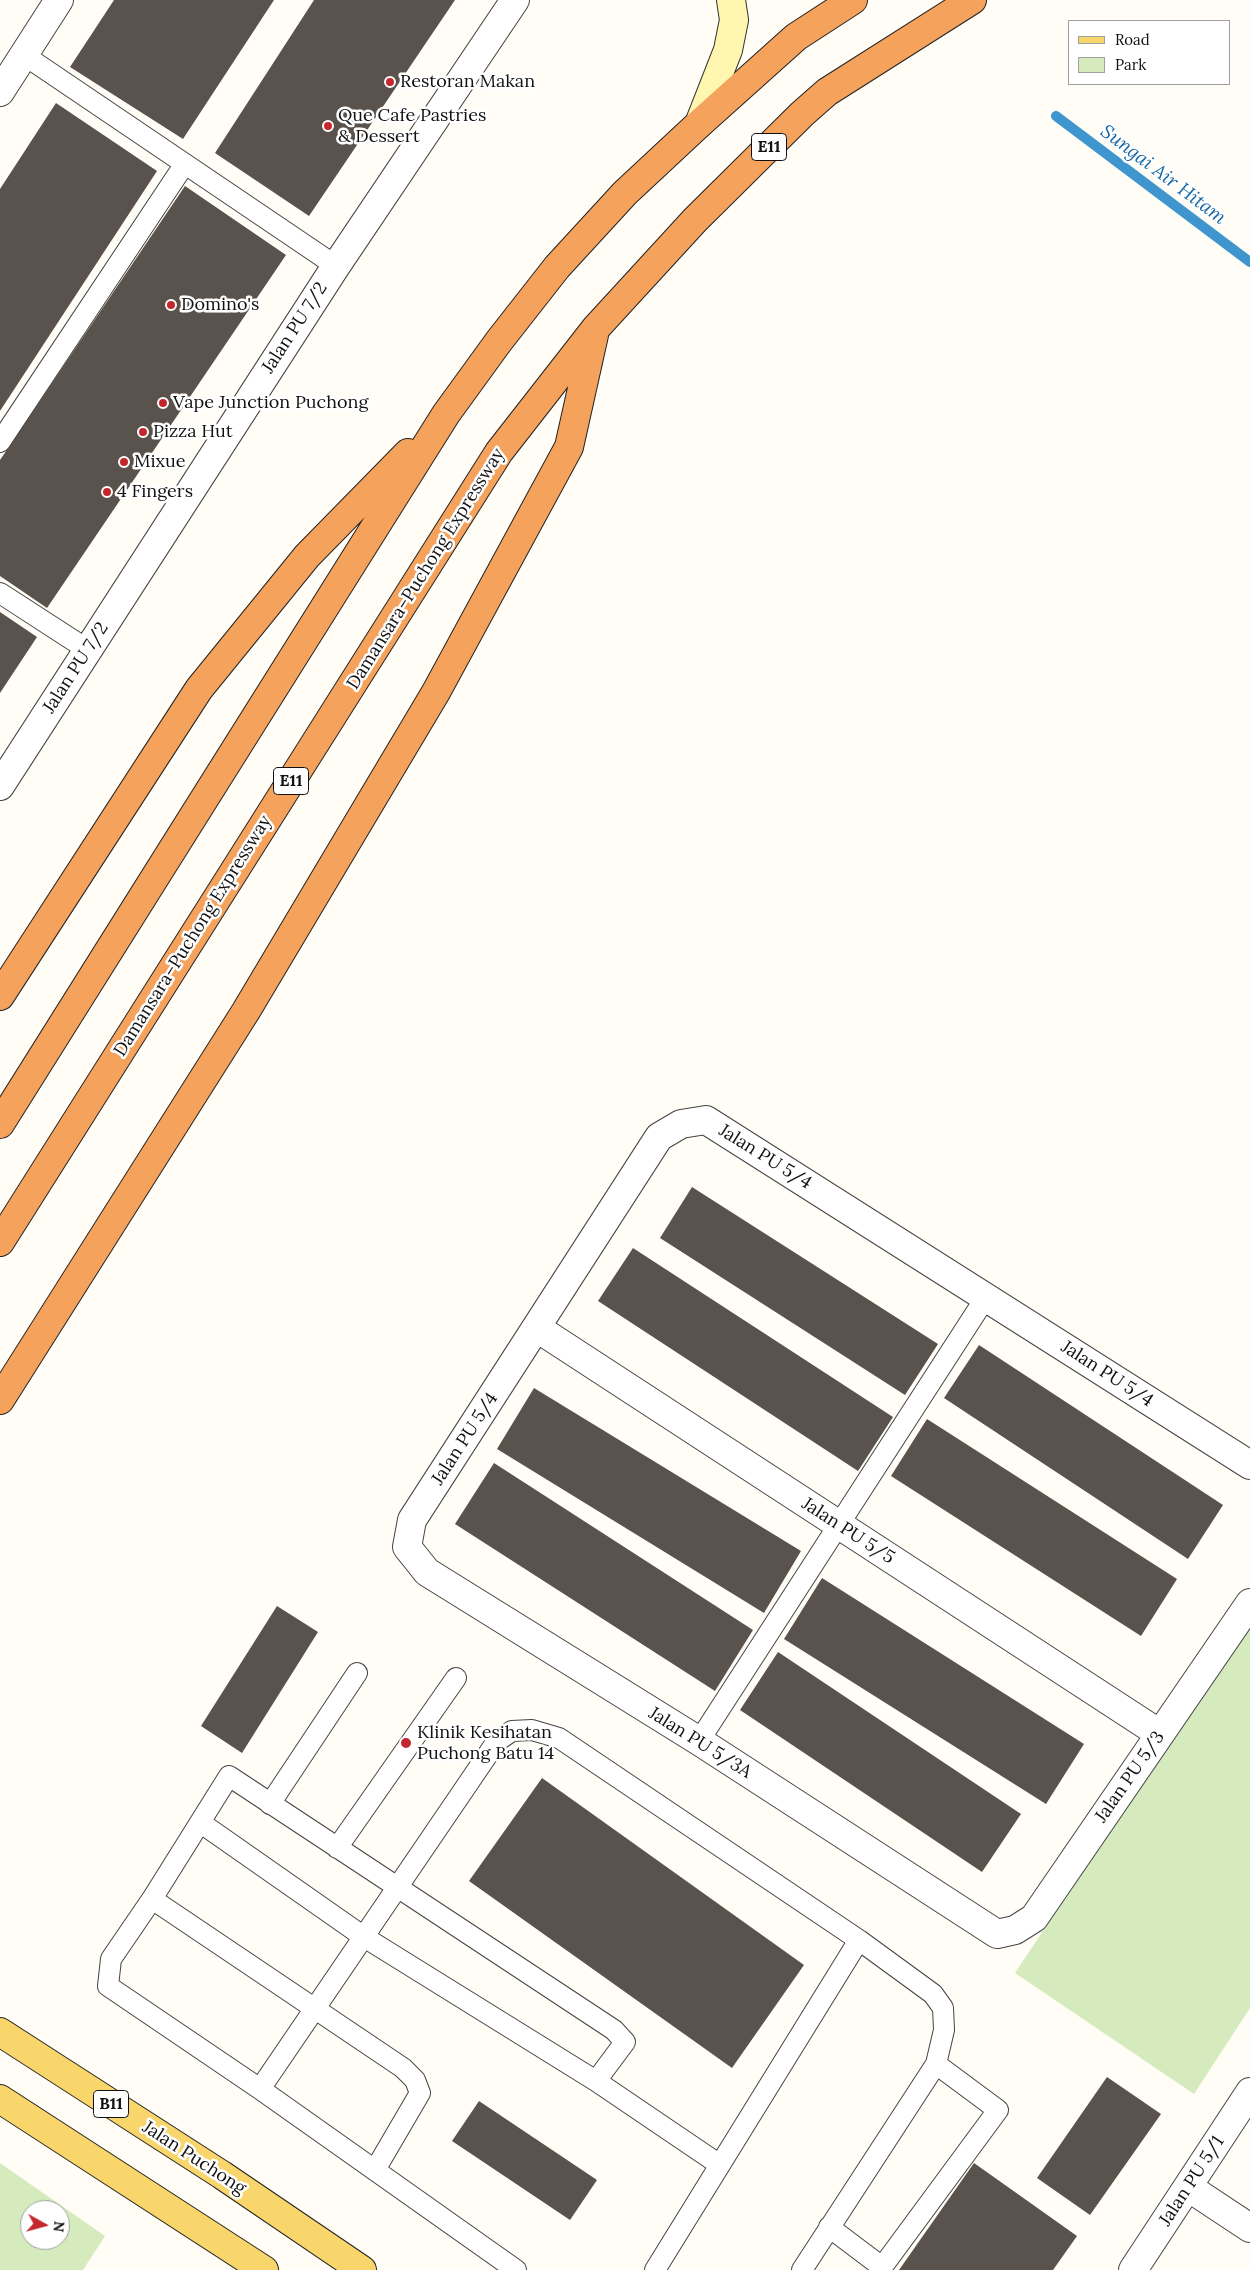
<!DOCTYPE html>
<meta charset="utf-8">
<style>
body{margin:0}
#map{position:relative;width:1250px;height:2270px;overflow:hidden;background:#fffdf5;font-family:Lora,serif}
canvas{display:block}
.legend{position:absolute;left:1068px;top:20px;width:162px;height:65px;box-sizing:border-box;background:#fff;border:1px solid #a0a0a0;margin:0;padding:6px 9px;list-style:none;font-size:15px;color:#111}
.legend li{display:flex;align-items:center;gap:10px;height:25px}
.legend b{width:25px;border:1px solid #a0a0a0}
.north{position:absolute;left:20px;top:2200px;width:50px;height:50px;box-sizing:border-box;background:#fff;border:1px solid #a0a0a0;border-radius:50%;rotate:97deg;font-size:14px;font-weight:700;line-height:20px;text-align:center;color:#111}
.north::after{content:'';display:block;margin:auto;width:18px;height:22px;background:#c4262e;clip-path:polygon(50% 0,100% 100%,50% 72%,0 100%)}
</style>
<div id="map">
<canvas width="1250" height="2270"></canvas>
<ul class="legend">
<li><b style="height:6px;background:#f9d66b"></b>Road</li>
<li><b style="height:14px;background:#d5ebbd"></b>Park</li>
</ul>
<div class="north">N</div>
</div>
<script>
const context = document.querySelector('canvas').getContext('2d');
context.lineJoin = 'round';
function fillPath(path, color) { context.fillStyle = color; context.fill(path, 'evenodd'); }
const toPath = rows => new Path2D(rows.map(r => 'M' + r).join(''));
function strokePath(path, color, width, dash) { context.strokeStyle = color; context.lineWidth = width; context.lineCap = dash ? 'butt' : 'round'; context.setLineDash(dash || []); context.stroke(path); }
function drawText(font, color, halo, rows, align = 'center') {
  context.font = font + ' Lora,serif'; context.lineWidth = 5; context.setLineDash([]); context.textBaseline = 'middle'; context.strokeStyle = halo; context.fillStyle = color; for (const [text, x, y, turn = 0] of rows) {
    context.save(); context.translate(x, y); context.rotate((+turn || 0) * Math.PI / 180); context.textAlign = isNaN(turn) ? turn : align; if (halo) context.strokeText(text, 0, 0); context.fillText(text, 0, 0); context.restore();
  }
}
const green = toPath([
 [1250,1619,1250,2008,1194,2094,1015,1973],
 [0,2163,105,2236,83,2270,0,2270],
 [30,2210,60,2210,60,2240,30,2240]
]);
const stream = toPath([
 [1056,116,1250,262]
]);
const building = toPath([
 [114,0,274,0,183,139,70,67],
 [314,0,455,0,309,216,215,153],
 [56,103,157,171,0,411,0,189],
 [185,186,286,255,47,608,0,576,0,460],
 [0,612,37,637,0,693],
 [692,1187,938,1344,905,1395,660,1238],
 [633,1248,893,1417,858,1471,598,1301],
 [979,1345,1223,1505,1188,1559,944,1398],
 [534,1388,801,1551,764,1613,497,1449],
 [927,1419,1177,1579,1141,1636,891,1476],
 [494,1463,753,1630,715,1691,455,1524],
 [822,1578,1084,1744,1046,1804,784,1639],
 [277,1606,318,1632,242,1753,201,1726],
 [778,1652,1021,1814,982,1872,740,1710],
 [542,1778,804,1965,732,2068,469,1881],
 [1107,2077,1161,2114,1090,2215,1037,2178],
 [479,2101,597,2180,570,2220,452,2141],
 [974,2163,1077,2236,1053,2270,899,2270]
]);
const lane = toPath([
 [24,55,336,266],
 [0,442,184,165],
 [0,593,88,650],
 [699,1741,986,1297],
 [270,1804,357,1673],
 [201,1823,364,1937,596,2081,720,2165],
 [337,1848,456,1678],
 [152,1899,403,2068,415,2080,420,2093,375,2170],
 [260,2089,497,1741,512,1731,532,1730,559,1738,859,1940,933,1994,943,2008,944,2030,936,2064],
 [829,2227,882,2267],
 [516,2270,260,2089,108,1986,111,1959,152,1899,229,1776,614,2030,625,2042,596,2081],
 [655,2270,859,1940],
 [802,2270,936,2064,998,2110,880,2270]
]);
const street = toPath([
 [0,92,59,0],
 [0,786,336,266,515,0],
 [537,1328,1160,1734],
 [1250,1465,706,1120,681,1124,659,1137,412,1520,407,1547,427,1572,699,1741,997,1934,1015,1930,1034,1918,1250,1603],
 [1188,2187,1250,2228],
 [1133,2270,1250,2092]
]);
const secondary = toPath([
 [699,124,728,50,734,20,731,0]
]);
const primary = toPath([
 [0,2032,222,2175,362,2270],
 [0,2099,264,2270]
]);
const highway = toPath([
 [0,996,199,689,307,556,408,453],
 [0,1124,446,414,499,341,557,267,625,193,699,124,796,37,853,0],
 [0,1242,499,452,595,329,695,220,802,114,827,92,972,0],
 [0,1400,246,1011,436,692,569,447,594,335]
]);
const markers = [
 [390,82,5,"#c4262e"],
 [328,126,5,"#c4262e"],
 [171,305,5,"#c4262e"],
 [163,403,5,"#c4262e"],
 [143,432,5,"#c4262e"],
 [124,462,5,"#c4262e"],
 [107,492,5,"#c4262e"],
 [406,1743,6,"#c4262e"]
];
const shields = [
 [769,147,35],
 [291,781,35],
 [111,2104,35]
];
const shieldNames = [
 ["E11",769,147],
 ["E11",291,781],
 ["B11",111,2104]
];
const poiNames = [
 ["Restoran Makan",400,82],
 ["Que Cafe Pastries",338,116],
 ["& Dessert",338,137],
 ["Domino's",181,305],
 ["Vape Junction Puchong",173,403],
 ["Pizza Hut",153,432],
 ["Mixue",134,462],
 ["4 Fingers",117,492],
 ["Klinik Kesihatan",417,1733],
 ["Puchong Batu 14",417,1754]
];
const streetNames = [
 ["Jalan PU 7/2",295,328,-57],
 ["Damansara–Puchong Expressway",426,569,-58],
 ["Jalan PU 7/2",76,668,-57],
 ["Damansara–Puchong Expressway",193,936,-58],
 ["Jalan PU 5/4",765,1157,32],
 ["Jalan PU 5/4",1107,1374,33],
 ["Jalan PU 5/4",465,1439,-57],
 ["Jalan PU 5/5",848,1531,33],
 ["Jalan PU 5/3A",700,1743,32],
 ["Jalan PU 5/3",1130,1777,-55],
 ["Jalan Puchong",194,2158,33],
 ["Jalan PU 5/1",1192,2181,-57]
];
const waterNames = [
 ["Sungai Air Hitam",1163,175,37]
];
fillPath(green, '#d5ebbd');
strokePath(stream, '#3f96cf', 10);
fillPath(building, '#5a524d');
strokePath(lane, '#444', 22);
strokePath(street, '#444', 30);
strokePath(secondary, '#333', 30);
strokePath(primary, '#222', 30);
strokePath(highway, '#222', 30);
strokePath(lane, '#fff', 20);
strokePath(street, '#fff', 28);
strokePath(secondary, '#fff6b0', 28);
strokePath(primary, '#f9d66b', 28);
strokePath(highway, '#f5a25d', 28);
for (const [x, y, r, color] of markers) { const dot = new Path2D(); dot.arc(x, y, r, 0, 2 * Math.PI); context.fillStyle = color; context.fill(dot); strokePath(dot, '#fff', 2); }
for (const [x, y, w] of shields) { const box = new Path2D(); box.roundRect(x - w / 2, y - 13.5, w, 27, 4); context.fillStyle = '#fff'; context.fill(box); strokePath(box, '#111', 1); }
drawText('bold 16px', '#111', null, shieldNames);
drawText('18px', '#111', '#fff', poiNames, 'left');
drawText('18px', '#111', '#fff', streetNames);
drawText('italic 19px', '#1768a6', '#fff', waterNames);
</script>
